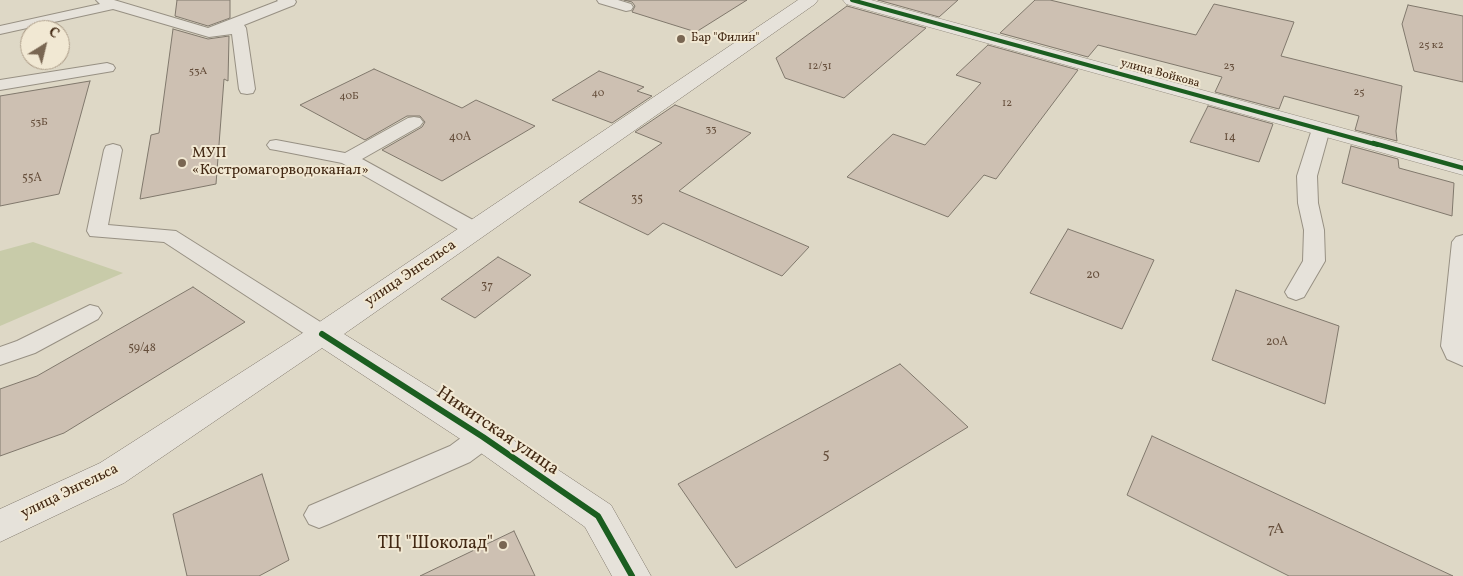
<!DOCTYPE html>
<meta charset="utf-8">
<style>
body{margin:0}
#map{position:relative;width:1463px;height:576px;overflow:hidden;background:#ded8c6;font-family:Vollkorn,serif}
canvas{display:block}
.north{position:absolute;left:20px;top:20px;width:50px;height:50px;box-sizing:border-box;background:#f1e8d3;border:1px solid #ab9b86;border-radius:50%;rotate:36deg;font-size:14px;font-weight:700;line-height:20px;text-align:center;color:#422813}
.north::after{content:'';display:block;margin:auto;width:18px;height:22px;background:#796652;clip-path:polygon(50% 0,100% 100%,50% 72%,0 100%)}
</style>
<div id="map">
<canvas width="1463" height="576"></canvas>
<div class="north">С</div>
</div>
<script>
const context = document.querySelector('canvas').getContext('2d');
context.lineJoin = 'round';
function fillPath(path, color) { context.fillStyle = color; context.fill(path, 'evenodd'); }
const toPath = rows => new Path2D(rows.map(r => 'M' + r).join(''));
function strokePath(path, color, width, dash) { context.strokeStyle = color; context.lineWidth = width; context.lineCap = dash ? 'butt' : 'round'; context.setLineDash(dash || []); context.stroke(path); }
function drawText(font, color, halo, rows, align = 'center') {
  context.font = font + ' Vollkorn,serif'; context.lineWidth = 4; context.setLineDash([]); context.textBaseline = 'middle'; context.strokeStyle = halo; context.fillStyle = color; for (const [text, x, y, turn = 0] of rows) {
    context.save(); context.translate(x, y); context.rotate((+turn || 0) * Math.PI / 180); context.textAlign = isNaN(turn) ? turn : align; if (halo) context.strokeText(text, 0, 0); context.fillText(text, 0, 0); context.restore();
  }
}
const green = toPath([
 [33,242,123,273,0,326,0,251]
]);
const building = toPath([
 [177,0,230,0,230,18,208,26,175,16,177,0],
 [624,0,747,0,696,32,632,12,635,6,632,2,624,0],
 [878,0,958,0,939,17,878,0],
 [1035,0,1050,0,1196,35,1214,4,1294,22,1281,56,1402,86,1396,131,1397,141,1355,130,1359,116,1284,96,1279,109,1215,92,1222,77,1098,45,1088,57,1000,33,1035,0],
 [1408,5,1463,16,1463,82,1414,71,1402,24,1408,5],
 [847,6,926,28,844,98,785,78,776,58,847,6],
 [173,29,208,39,229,36,228,81,224,79,216,184,140,199,151,135,159,133,173,29],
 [988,45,1078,70,996,179,984,175,948,217,847,177,893,134,925,145,981,83,956,75,988,45],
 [374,69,462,108,476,100,535,126,442,181,382,150,422,127,425,122,420,116,407,116,365,140,300,105,374,69],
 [599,71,644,87,637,91,652,96,612,123,552,100,599,71],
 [90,81,59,194,0,206,0,96,90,81],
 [675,105,751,133,679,191,809,247,782,276,663,223,648,235,579,202,662,143,635,132,675,105],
 [1208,106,1273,124,1259,162,1190,142,1208,106],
 [1351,146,1398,159,1399,168,1454,183,1452,216,1342,183,1351,146],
 [1068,229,1154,260,1122,329,1030,293,1068,229],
 [498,257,531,275,475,318,441,299,498,257],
 [193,287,245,322,64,433,0,456,0,389,37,376,193,287],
 [1236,290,1339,326,1325,404,1212,360,1236,290],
 [900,364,968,427,736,568,678,484,900,364],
 [1152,436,1453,576,1289,576,1127,495,1152,436],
 [262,474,289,560,259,576,187,576,173,514,262,474],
 [514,531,535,576,420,576,514,531]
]);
const lane = toPath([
 [96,0,114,0,208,28,278,1,277,0,295,0,296,2,294,5,244,25,246,28,255,89,253,93,247,94,241,93,239,89,232,34,209,37,113,9,0,34,0,26,100,4,96,0],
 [597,0,618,0,631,4,633,7,631,10,626,11,599,3,597,0],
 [107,63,113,65,115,68,113,71,0,90,0,80,107,63],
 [414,117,420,118,423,122,420,126,362,159,482,225,485,230,482,235,475,237,468,235,342,163,276,150,270,149,267,145,270,141,276,140,345,153,408,118,414,117],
 [1321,124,1327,125,1330,129,1317,176,1318,203,1324,230,1325,261,1304,297,1296,300,1288,297,1285,292,1303,261,1304,230,1298,203,1297,176,1312,129,1315,125,1321,124],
 [113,144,120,146,122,150,108,225,176,231,330,328,334,334,330,340,322,343,314,340,164,242,90,236,87,231,104,150,106,146,113,144],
 [1463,235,1463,366,1447,359,1441,346,1452,242,1456,237,1463,235],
 [90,305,98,307,102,313,98,319,35,353,0,365,0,347,17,341,90,305],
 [483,426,493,429,496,437,493,445,470,462,329,524,319,528,309,524,304,515,309,506,450,446,473,429,483,426]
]);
const street = toPath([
 [843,0,871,0,1463,161,1463,175,846,4,843,0]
]);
const secondary = toPath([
 [798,0,818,0,815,4,344,334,495,428,611,505,651,576,612,576,585,527,471,446,322,348,124,483,0,542,0,509,100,463,312,327,798,0]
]);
const cyclewayFar2 = toPath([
 [852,0,1378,145]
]);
const cyclewayFar1 = toPath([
 [1373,143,1463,168]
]);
const cycleway = toPath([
 [322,334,483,437,598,516,632,576]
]);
const markers = [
 [681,39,5,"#796652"],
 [182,163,5,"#796652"],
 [503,545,5,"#796652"]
];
const farNumbernames = [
 ["25 к2",1431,46],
 ["12/31",820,67],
 ["23",1229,67],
 ["53А",198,72],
 ["25",1359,93],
 ["40",598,94],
 ["40Б",349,97],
 ["12",1007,104],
 ["53Б",39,123],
 ["33",711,130]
];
const farPoinames = [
 ["Бар \"Филин\"",691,39]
];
const farStreetnames = [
 ["улица Войкова",1160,74,15]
];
const numberNames = [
 ["40А",460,138],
 ["14",1230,138],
 ["55А",32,179],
 ["35",637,200],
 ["20",1093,276],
 ["37",487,287],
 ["20А",1277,343],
 ["59/48",142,349]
];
const poiNames = [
 ["МУП",192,154],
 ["«Костромагорводоканал»",192,171]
];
const streetNames = [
 ["улица Энгельса",411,274,-34],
 ["улица Энгельса",70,492,-26]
];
const nearNumbernames = [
 ["5",826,455],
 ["7А",1276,530]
];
const nearStreetnames = [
 ["Никитская улица",497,432,34]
];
const nearPoinames = [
 ["ТЦ \"Шоколад\"",493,545]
];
fillPath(green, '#c8cba9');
fillPath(building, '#cdc0b2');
strokePath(building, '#80786c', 1);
strokePath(lane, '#979083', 2);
strokePath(street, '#979083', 1);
strokePath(secondary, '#80786c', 1);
fillPath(lane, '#e6e2da');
fillPath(street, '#e6e2da');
fillPath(secondary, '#e6e2da');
strokePath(cyclewayFar2, '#1b5e20', 4);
strokePath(cyclewayFar1, '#1b5e20', 4.5);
strokePath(cycleway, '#1b5e20', 6);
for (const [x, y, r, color] of markers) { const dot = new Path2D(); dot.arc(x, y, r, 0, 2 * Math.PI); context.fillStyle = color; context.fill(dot); strokePath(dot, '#f1e8d3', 2); }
drawText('11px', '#664f3c', null, farNumbernames);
drawText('12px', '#422813', '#f1e8d3', farPoinames, 'left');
drawText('12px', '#422813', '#f1e8d3', farStreetnames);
drawText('12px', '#664f3c', null, numberNames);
drawText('15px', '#422813', '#f1e8d3', poiNames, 'left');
drawText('15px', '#422813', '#f1e8d3', streetNames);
drawText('15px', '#664f3c', null, nearNumbernames);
drawText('18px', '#422813', '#f1e8d3', nearStreetnames);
drawText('18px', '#422813', '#f1e8d3', nearPoinames, 'right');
</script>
